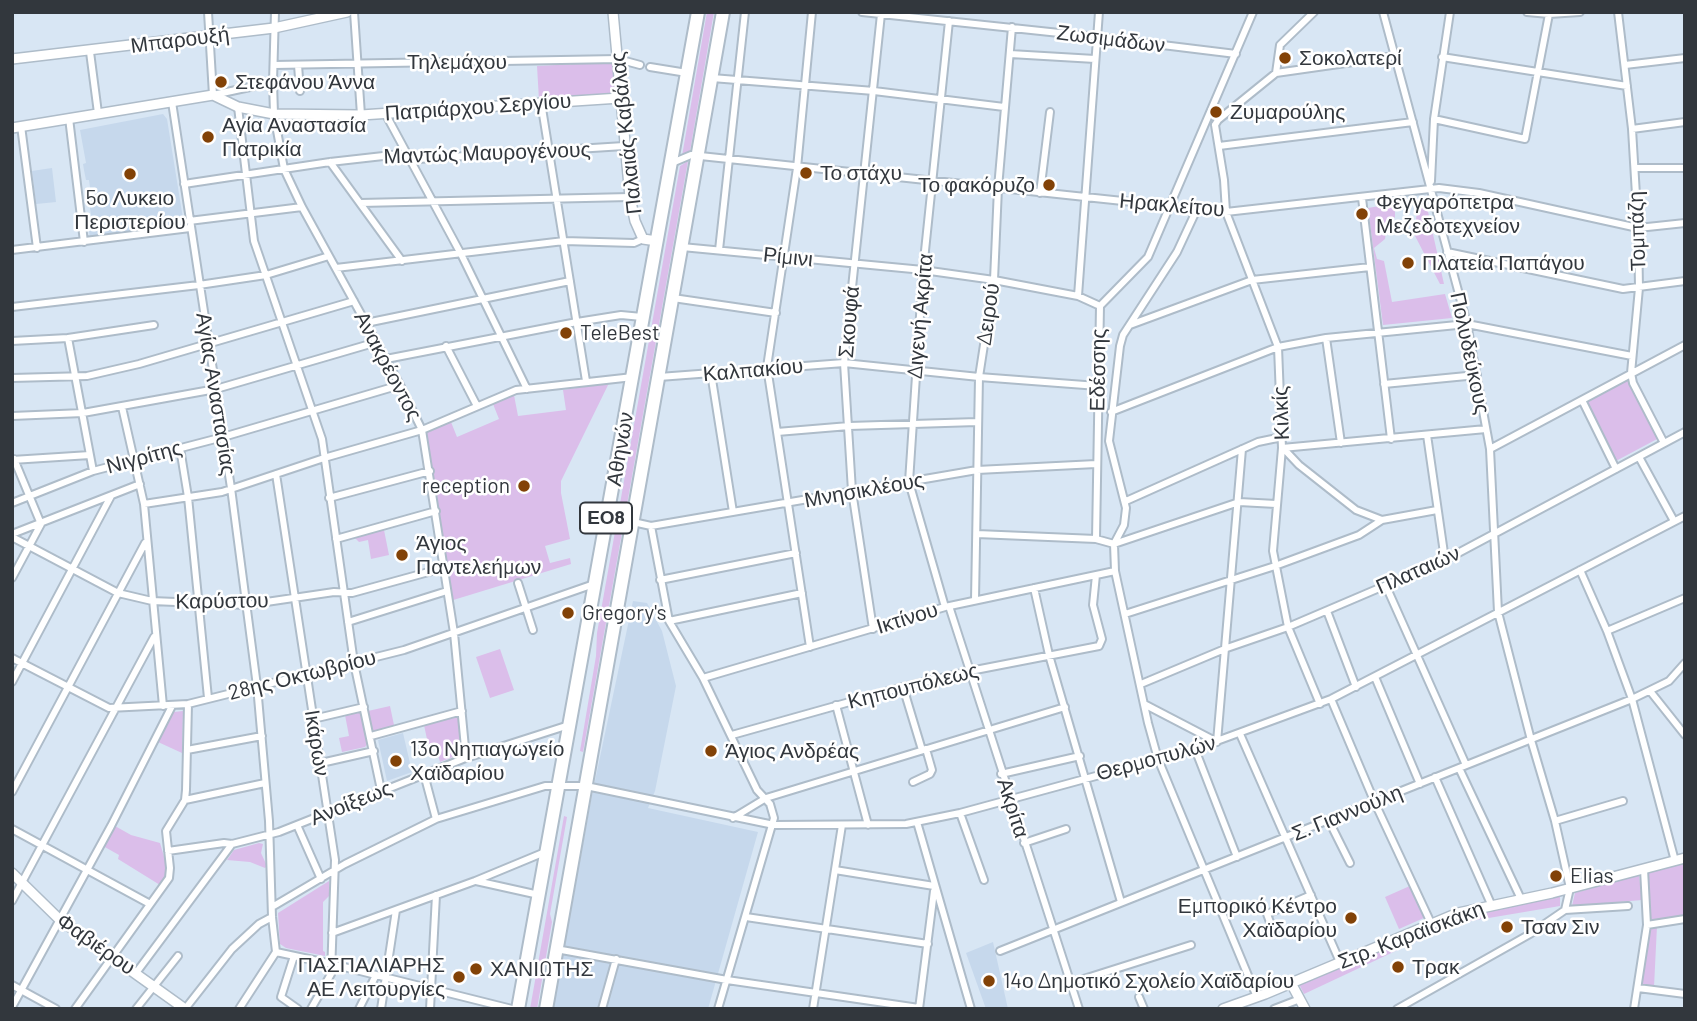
<!DOCTYPE html>
<meta charset="utf-8">
<style>
body{margin:0}
#map{position:relative;width:1697px;height:1021px;overflow:hidden;background:#d8e6f4;font-family:Barlow,sans-serif}
canvas{display:block}
.frame{position:absolute;inset:0;border:14px solid #32373d;pointer-events:none}
</style>
<div id="map">
<canvas width="1697" height="1021"></canvas>
<div class="frame"></div>
</div>
<script>
const context = document.querySelector('canvas').getContext('2d');
context.lineJoin = 'round';
function fillPath(path, color) { context.fillStyle = color; context.fill(path, 'evenodd'); }
const toPath = rows => new Path2D(rows.map(r => 'M' + r).join(''));
function strokePath(path, color, width, dash) { context.strokeStyle = color; context.lineWidth = width; context.lineCap = dash ? 'butt' : 'round'; context.setLineDash(dash || []); context.stroke(path); }
function drawText(font, color, halo, rows, align = 'center') {
  context.font = font + ' Barlow,sans-serif'; context.lineWidth = 5; context.setLineDash([]); context.textBaseline = 'middle'; context.strokeStyle = halo; context.fillStyle = color; for (const [text, x, y, turn = 0] of rows) {
    context.save(); context.translate(x, y); context.rotate((+turn || 0) * Math.PI / 180); context.textAlign = isNaN(turn) ? turn : align; if (halo) context.strokeText(text, 0, 0); context.fillText(text, 0, 0); context.restore();
  }
}
const built = toPath([
 [163,114,167,119,184,225,90,239,88,223,95,221,92,220,89,203,92,202,89,180,86,180,84,170,83,164,86,163,80,130],
 [52,168,56,202,36,204,32,171],
 [633,601,647,603,662,631,676,686,655,791,648,808,758,832,708,1009,553,1009,592,795],
 [403,733,412,772,387,781,378,740],
 [993,942,1008,1009,986,1009,966,953]
]);
const green = toPath([
 [707,12,714,12,690,151,682,156],
 [613,62,615,94,539,100,537,66],
 [688,161,583,752,580,751,596,656,597,633,680,166],
 [1425,198,1444,284,1440,284,1414,234,1418,205,1408,202,1395,205,1395,217,1387,226,1385,239,1374,248,1377,259,1384,261,1392,302,1445,294,1452,318,1383,325,1368,208],
 [1628,379,1659,438,1614,462,1586,402],
 [609,383,561,481,561,493,570,539,545,546,550,563,570,558,571,564,450,601,431,467,424,434,451,422,457,437,499,419,493,404,514,395,518,416,566,410,563,390],
 [384,530,389,555,371,559,368,540,359,542,355,538],
 [500,649,514,690,490,698,476,657],
 [390,706,394,725,373,732,368,711],
 [363,710,368,743,365,747,342,752,339,738,349,736,345,715],
 [183,711,182,753,158,742,174,712],
 [458,717,463,753,440,762,435,743,428,744,424,725],
 [564,816,567,817,550,914,552,922,537,1009,530,1009],
 [115,826,131,835,160,843,168,870,166,879,160,885,118,859,119,855,103,846],
 [259,843,263,844,261,853,267,866,265,868,250,862,227,860,234,850],
 [1685,861,1685,915,1650,921,1647,871],
 [1639,875,1642,900,1572,906,1575,893],
 [329,881,329,896,323,902,323,951,325,952,325,956,286,948,280,944,278,913],
 [1412,885,1426,917,1399,929,1385,897],
 [1560,895,1560,906,1453,924,1304,994,1298,982,1451,919],
 [1657,926,1654,987,1642,985,1649,928]
]);
const street = toPath([
 [208,12,213,95,273,82],
 [275,12,273,82,274,114,284,169,302,207,400,385,422,430,454,633,466,758],
 [354,12,361,115],
 [862,12,1097,37,1236,54],
 [1383,12,1467,324,1490,449,1498,612,1531,740,1555,821,1570,888,1565,910,1530,934,1397,1009],
 [1527,12,1549,14,1580,12],
 [1618,12,1632,129,1638,228,1639,288,1631,373,1633,383,1664,443],
 [90,52,98,113],
 [1010,54,1095,59],
 [1442,57,1627,86],
 [274,65,618,59,640,65],
 [298,65,300,91],
 [1625,65,1685,58],
 [650,67,687,73],
 [1276,73,1280,45,1314,12],
 [712,78,874,91,1004,107],
 [172,102,231,488,257,686,269,821,272,917,276,952],
 [541,102,586,381],
 [238,107,254,241,322,439,354,663,381,790],
 [385,113,461,254,527,389],
 [69,118,84,242],
 [1434,119,1525,139,1549,14],
 [1215,125,1224,180,1226,212,1278,347,1282,448,1273,551,1288,627,1320,704],
 [1215,125,1218,120,1276,73,1395,56],
 [21,126,37,248],
 [1632,129,1685,122],
 [1219,146,1413,122],
 [330,162,402,261],
 [672,163,691,155,1226,212,1439,188,1479,193,1638,228,1685,223],
 [1635,168,1685,168],
 [1431,181,1434,119,1450,12],
 [184,184,330,162,401,154,418,159,624,146],
 [1040,193,1050,112],
 [1362,198,1391,439],
 [360,203,630,197],
 [1197,209,1177,252,1123,335,1120,346,1109,441,1126,508,1124,525,1114,544,1115,571,1148,723,1158,759,1257,997],
 [189,221,302,207],
 [682,247,923,270,994,280,1078,296,1100,306],
 [12,250,190,228],
 [719,250,745,12],
 [1447,252,1623,289,1685,281],
 [336,268,564,241,634,243,643,239],
 [1078,296,1099,12],
 [673,298,776,313],
 [12,307,199,285,266,275,329,256],
 [366,323,570,281],
 [1130,325,1252,280,1370,267],
 [68,338,93,471],
 [1326,338,1341,443],
 [12,341,68,338,154,325],
 [446,346,477,406],
 [386,359,577,322,621,315,642,317],
 [711,373,733,512],
 [659,377,844,363,979,377,1098,386],
 [12,378,87,376,139,364,354,301],
 [1384,384,1477,375],
 [1582,400,1616,469],
 [122,407,144,504,163,706],
 [1111,412,1278,347,1326,338,1467,324,1632,356],
 [12,416,83,413,216,389,377,342],
 [777,432,849,426,977,422],
 [1427,435,1445,560],
 [180,448,188,497,208,698],
 [1282,448,1486,429],
 [1283,448,1299,465,1356,510,1382,520],
 [1490,449,1685,345],
 [1639,457,1674,521],
 [12,460,90,455],
 [276,474,335,860,331,974,311,1009],
 [329,498,430,471],
 [1126,501,1258,442,1282,437],
 [12,503,93,471,223,437,400,385],
 [144,504,222,492,324,458,422,430,516,390,633,377],
 [633,522,651,526,977,470,1096,464],
 [651,526,669,621,703,678,757,790,770,804,774,818,718,1009],
 [12,534,140,484],
 [977,534,1096,539,1114,544],
 [12,537,118,593,152,601,246,605,334,592,352,593,443,568],
 [336,539,436,511],
 [1096,539,1100,306,1148,257,1253,12],
 [1114,544,1239,502,1276,504],
 [1580,570,1607,631,1632,699,1675,861],
 [12,578,41,524,14,459],
 [660,580,796,553],
 [518,583,533,630],
 [1386,586,1466,765],
 [1034,588,1049,655,1121,902],
 [975,600,979,377,994,280,998,188,1012,27],
 [949,606,1079,1009],
 [945,607,909,482,923,270,949,21],
 [1327,611,1356,687],
 [1125,614,1275,566,1359,535,1382,520,1437,510],
 [669,621,802,593],
 [348,622,447,591],
 [873,629,852,491,844,363,881,14],
 [1607,631,1685,598],
 [810,647,767,367,797,168,812,12],
 [12,658,109,708,188,704,404,650,594,584],
 [1375,677,1420,784],
 [703,678,945,607,1115,571],
 [12,682,111,496],
 [1141,684,1227,648,1288,627,1445,560,1685,432],
 [903,687,922,750],
 [1650,691,1685,735],
 [1331,699,1375,803,1431,923],
 [1144,704,1217,742,1242,449],
 [836,705,868,825],
 [313,719,364,707],
 [1240,734,1340,962],
 [732,735,903,687,970,671,1099,646,1102,639,1093,605,1096,575],
 [371,736,462,711],
 [1195,749,1237,857],
 [187,750,262,736],
 [321,763,374,751],
 [1459,768,1521,899],
 [424,774,436,819],
 [1001,774,1080,756],
 [1435,777,1491,904],
 [913,782,930,774,932,770,926,749],
 [12,792,145,543],
 [185,800,265,783],
 [960,813,984,880],
 [733,818,766,798,1065,707],
 [1329,821,1350,863],
 [1555,821,1623,801],
 [917,822,971,1009],
 [297,825,321,879],
 [12,829,150,904],
 [1024,843,1066,829],
 [168,851,224,843,232,844,279,832,463,759,569,725],
 [835,870,934,886],
 [476,881,539,895],
 [12,901,154,637],
 [272,907,345,864,436,819,545,786,586,786,774,825,906,824,960,813,1195,749,1331,699,1685,516],
 [1565,910,1628,906],
 [746,917,928,944],
 [1647,925,1685,919],
 [332,933,475,881,545,852],
 [1274,933,1267,914,1311,895],
 [556,949,727,980,919,1008],
 [1000,951,1632,699,1669,681,1685,663],
 [276,952,332,964,512,1009],
 [294,956,281,997,298,1009],
 [136,973,232,844],
 [1071,983,1191,945],
 [12,985,56,1009],
 [1638,988,1685,994],
 [1139,997,1144,1009],
 [12,1007,111,826,172,706],
 [75,1009,169,878,170,868,166,831,185,800,186,790,188,704],
 [136,1009,178,956],
 [185,1009,232,949,259,924,272,917],
 [239,1009,276,952],
 [359,1009,376,975],
 [381,1009,396,910],
 [430,1009,436,895],
 [602,1009,616,959],
 [813,1009,842,825],
 [919,1009,934,891],
 [1274,1009,1300,999],
 [1634,1009,1647,925,1644,869]
]);
const secondary = toPath([
 [613,12,630,197,635,221,643,239,657,241],
 [12,59,274,28,347,12],
 [12,128,213,95,238,107,274,114,361,115,620,98],
 [12,873,59,919,185,1009],
 [1291,983,1305,1009],
 [1223,1009,1265,994,1458,913,1552,893,1685,858]
]);
const highway = toPath([
 [518,1009,698,12],
 [546,1009,723,12]
]);
const markers = [
 [1285,58,7,"#824207"],
 [221,82,7,"#824207"],
 [1216,112,7,"#824207"],
 [208,137,7,"#824207"],
 [806,173,7,"#824207"],
 [130,174,7,"#824207"],
 [1049,185,7,"#824207"],
 [1362,214,7,"#824207"],
 [1408,263,7,"#824207"],
 [566,333,7,"#824207"],
 [524,486,7,"#824207"],
 [402,555,7,"#824207"],
 [568,613,7,"#824207"],
 [711,751,7,"#824207"],
 [396,761,7,"#824207"],
 [1556,876,7,"#824207"],
 [1351,918,7,"#824207"],
 [1507,927,7,"#824207"],
 [1398,967,7,"#824207"],
 [476,969,7,"#824207"],
 [459,977,7,"#824207"],
 [989,981,7,"#824207"]
];
const shields = [
 [606,518,52]
];
const shieldNames = [
 ["ΕΟ8",606,518]
];
const streetNames = [
 ["Ζωσιμάδων",1111,39,7],
 ["Μπαρουξή",180,40,-7],
 ["Τηλεμάχου",457,62],
 ["Πατριάρχου Σεργίου",478,107,-4],
 ["Παλαιάς Καβάλας",626,133,-96],
 ["Μαντώς Μαυρογένους",487,153,-2],
 ["Ηρακλείτου",1172,205,5],
 ["Τομπάζη",1637,231,-92],
 ["Ρίμινι",788,257,6],
 ["Δειρού",988,314,-82],
 ["Διγενή Ακρίτα",920,316,-85],
 ["Σκουφά",849,322,-85],
 ["Πολυδεύκους",1470,353,78],
 ["Ανακρέοντος",388,366,62],
 ["Καλπακίου",753,370,-5],
 ["Εδέσσης",1098,370,-89],
 ["Αγίας Αναστασίας",216,394,81],
 ["Κιλκίς",1281,413,-92],
 ["Αθηνών",620,449,-80],
 ["Νιγρίτης",144,457,-15],
 ["Μνησικλέους",864,490,-10],
 ["Πλαταιών",1418,570,-24],
 ["Καρύστου",222,601,-1],
 ["Ικτίνου",907,618,-17],
 ["28ης Οκτωβρίου",302,675,-14],
 ["Κηπουπόλεως",913,686,-14],
 ["Ικάρων",317,743,81],
 ["Θερμοπυλών",1156,758,-15],
 ["Ανοίξεως",351,803,-22],
 ["Ακρίτα",1013,808,72],
 ["Σ. Γιαννούλη",1347,813,-22],
 ["Στρ. Καραϊσκάκη",1411,935,-21],
 ["Φαβιέρου",96,944,35]
];
const poiNames = [
 ["Σοκολατερί",1299,58],
 ["Στεφάνου Άννα",235,82],
 ["Ζυμαρούλης",1230,112],
 ["Αγία Αναστασία",222,125],
 ["Πατρικία",222,149],
 ["Το στάχυ",820,173],
 ["Το φακόρυζο",1035,185,"right"],
 ["5ο Λυκειο",130,198,"center"],
 ["Περιστερίου",130,222,"center"],
 ["Φεγγαρόπετρα",1376,202],
 ["Μεζεδοτεχνείον",1376,226],
 ["Πλατεία Παπάγου",1422,263],
 ["TeleBest",580,333],
 ["reception",510,486,"right"],
 ["Άγιος",416,543],
 ["Παντελεήμων",416,567],
 ["Gregory's",582,613],
 ["13ο Νηπιαγωγείο",410,749],
 ["Χαϊδαρίου",410,773],
 ["Άγιος Ανδρέας",725,751],
 ["Elias",1570,876],
 ["Εμπορικό Κέντρο",1337,906,"right"],
 ["Χαϊδαρίου",1337,930,"right"],
 ["Τσαν Σιν",1521,927],
 ["ΠΑΣΠΑΛΙΑΡΗΣ",445,965,"right"],
 ["ΑΕ Λειτουργίες",445,989,"right"],
 ["Τρακ",1412,967],
 ["ΧΑΝΙΩΤΗΣ",490,969],
 ["14ο Δημοτικό Σχολείο Χαϊδαρίου",1003,981]
];
fillPath(built, '#c6d8ec');
fillPath(green, '#dbbeea');
strokePath(street, '#aebcc9', 10);
strokePath(secondary, '#aebcc9', 12);
strokePath(highway, '#aebcc9', 16);
strokePath(street, '#fff', 6);
strokePath(secondary, '#fff', 9);
strokePath(highway, '#fff', 12);
for (const [x, y, r, color] of markers) { const dot = new Path2D(); dot.arc(x, y, r, 0, 2 * Math.PI); context.fillStyle = color; context.fill(dot); strokePath(dot, '#fff', 2.5); }
for (const [x, y, w] of shields) { const box = new Path2D(); box.roundRect(x - w / 2, y - 15.5, w, 31, 5); context.fillStyle = '#fff'; context.fill(box); strokePath(box, '#32373d', 2); }
drawText('bold 19px', '#32373d', null, shieldNames);
drawText('21px', '#32373d', '#fff', streetNames);
drawText('21px', '#32373d', '#fff', poiNames, 'left');
</script>
